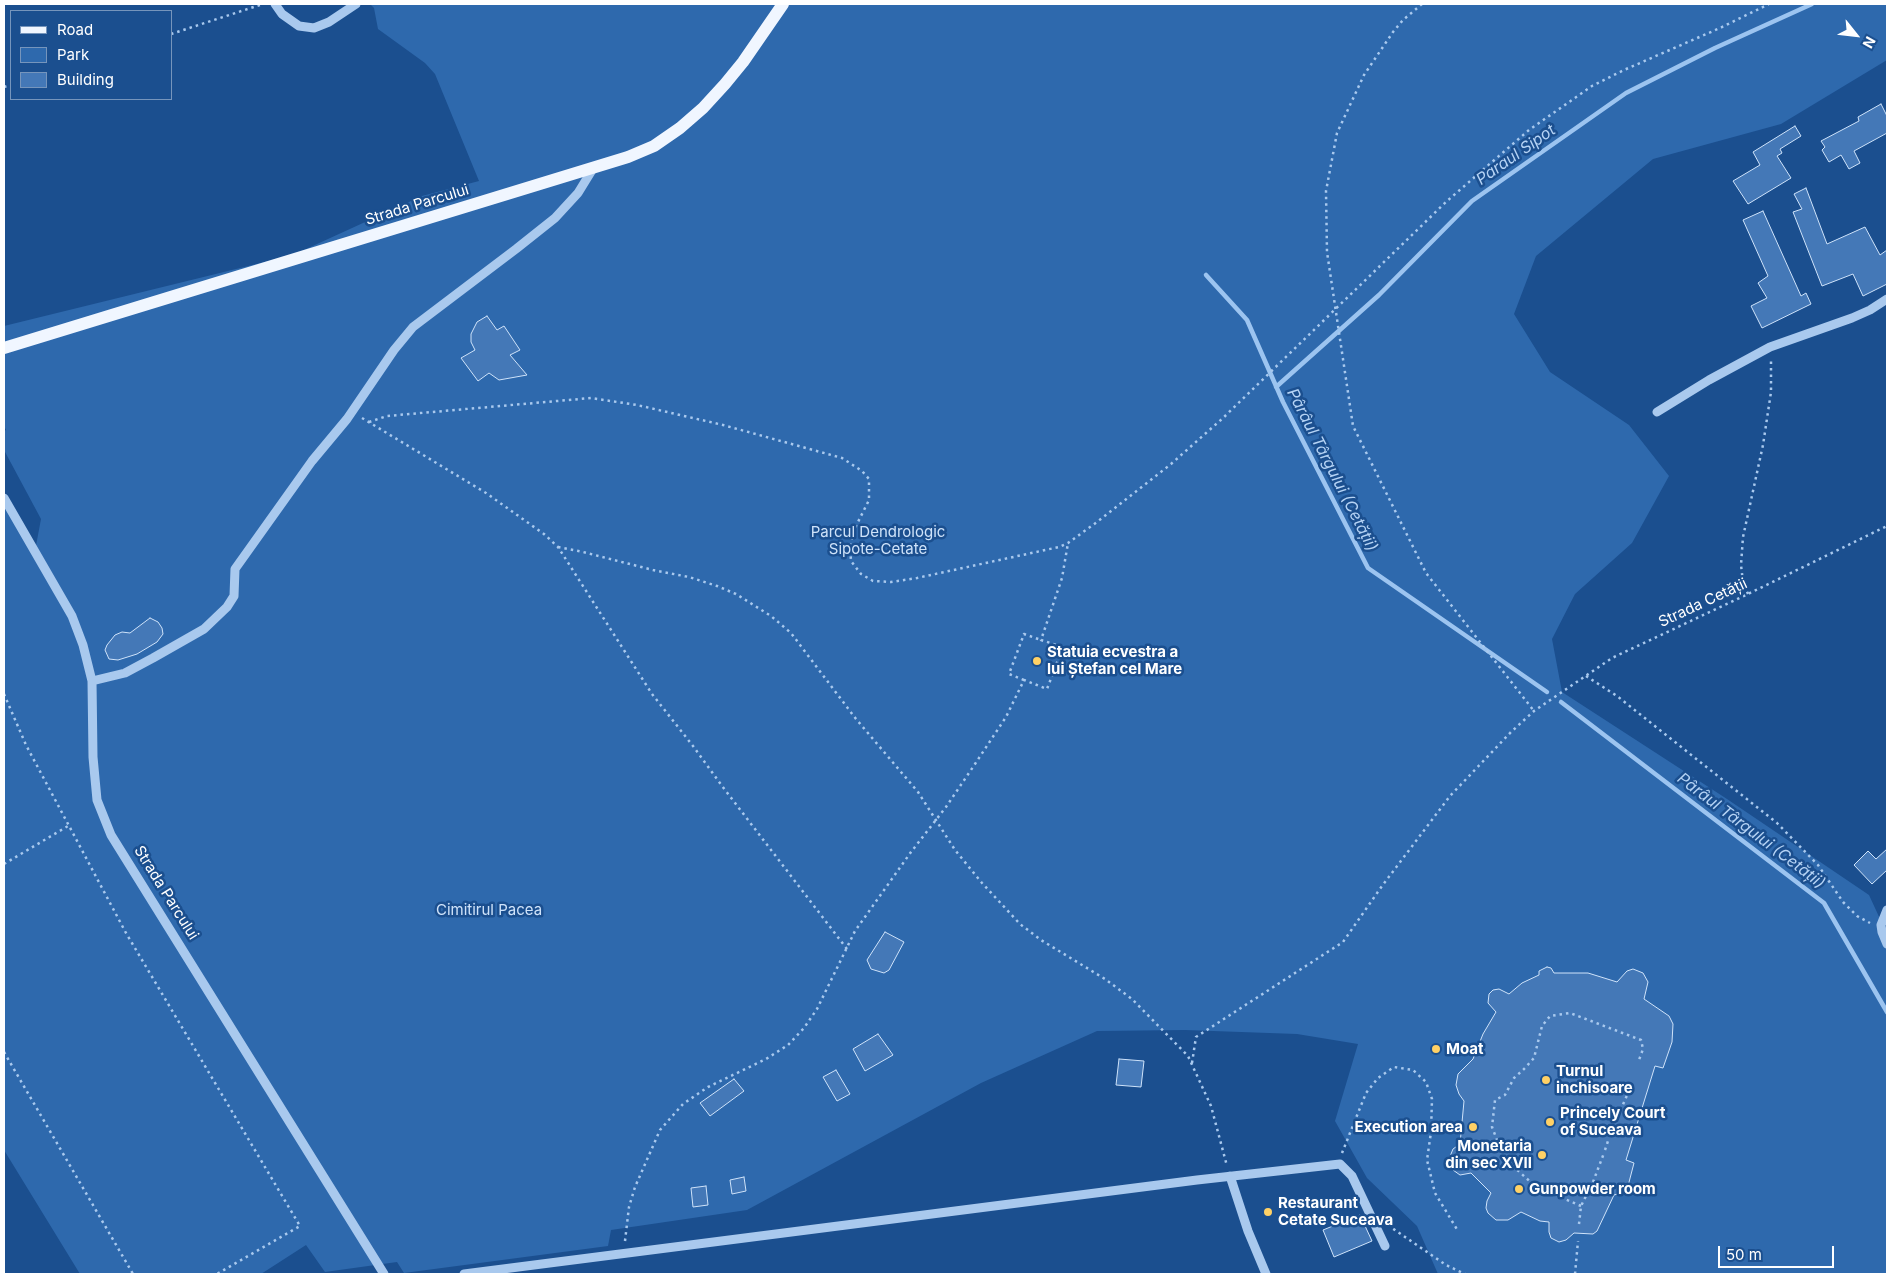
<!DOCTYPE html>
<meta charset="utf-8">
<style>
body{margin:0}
#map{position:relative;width:1891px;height:1278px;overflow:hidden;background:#1b4f8f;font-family:Inter,sans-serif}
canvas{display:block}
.frame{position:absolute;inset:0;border:5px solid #fff;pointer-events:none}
.legend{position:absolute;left:10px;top:10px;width:162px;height:90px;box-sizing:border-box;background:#1b4f8f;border:1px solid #7695bc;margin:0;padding:6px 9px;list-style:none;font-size:15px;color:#fff}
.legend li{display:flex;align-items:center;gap:10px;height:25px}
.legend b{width:25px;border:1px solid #7695bc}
.north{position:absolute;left:1831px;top:10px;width:50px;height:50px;-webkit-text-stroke:4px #1b4f8f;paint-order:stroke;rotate:119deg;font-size:14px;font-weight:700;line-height:20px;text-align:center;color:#fff}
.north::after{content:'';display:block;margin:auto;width:18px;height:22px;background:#fff;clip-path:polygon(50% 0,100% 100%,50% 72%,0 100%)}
.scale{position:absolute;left:1718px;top:1246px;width:116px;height:22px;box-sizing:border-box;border:2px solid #fff;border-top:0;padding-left:6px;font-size:15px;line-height:18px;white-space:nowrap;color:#fff;-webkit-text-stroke:4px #1b4f8f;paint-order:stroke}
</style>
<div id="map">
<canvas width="1891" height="1278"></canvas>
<div class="frame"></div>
<ul class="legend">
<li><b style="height:6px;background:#f0f6ff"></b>Road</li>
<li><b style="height:14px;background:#2e69ad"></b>Park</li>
<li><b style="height:14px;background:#4478b7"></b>Building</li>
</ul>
<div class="north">N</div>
<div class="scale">50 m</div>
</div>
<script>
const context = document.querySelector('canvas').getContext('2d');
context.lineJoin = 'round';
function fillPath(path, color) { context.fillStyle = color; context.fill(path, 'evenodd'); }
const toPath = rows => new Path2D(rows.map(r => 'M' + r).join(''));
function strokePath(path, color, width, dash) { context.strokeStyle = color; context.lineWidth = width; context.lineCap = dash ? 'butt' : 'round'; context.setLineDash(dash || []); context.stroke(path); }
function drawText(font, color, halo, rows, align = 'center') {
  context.font = font + ' Inter,sans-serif'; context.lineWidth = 5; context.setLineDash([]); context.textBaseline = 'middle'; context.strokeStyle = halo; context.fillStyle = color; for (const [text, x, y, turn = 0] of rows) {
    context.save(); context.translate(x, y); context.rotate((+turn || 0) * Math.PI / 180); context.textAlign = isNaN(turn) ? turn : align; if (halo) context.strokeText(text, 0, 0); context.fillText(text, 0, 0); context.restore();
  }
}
const green = toPath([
 [370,4,1887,4,1887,60,1781,124,1653,159,1536,256,1514,314,1550,372,1629,425,1669,476,1632,543,1575,594,1552,639,1562,692,1727,799,1869,895,1887,934,1887,1274,1438,1274,1417,1226,1367,1178,1335,1121,1358,1044,1297,1034,1185,1030,1097,1031,981,1083,747,1210,611,1230,608,1246,404,1273,397,1262,325,1272,306,1245,261,1274,80,1274,4,1150,4,498,35,551,41,519,4,450,4,431,6,430,4,426,4,326,293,255,422,196,479,181,435,74,425,63,378,29,374,8]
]);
const stream = toPath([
 [1206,275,1247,320,1283,402,1368,568,1547,692],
 [1276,387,1379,295,1472,201,1626,93,1715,48,1812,4],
 [1561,702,1824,903,1887,1012]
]);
const building = toPath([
 [1881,104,1887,116,1887,133,1854,151,1860,163,1849,169,1841,155,1829,162,1822,150,1825,147,1821,141,1859,121,1858,117,1881,104],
 [1795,126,1801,136,1780,149,1782,153,1777,156,1791,178,1748,204,1733,181,1760,165,1753,152,1795,126],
 [1806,188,1827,244,1865,227,1880,255,1887,250,1887,284,1863,296,1853,274,1822,286,1793,212,1802,209,1794,194,1806,188],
 [1763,211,1801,296,1806,293,1811,304,1762,328,1751,306,1767,298,1758,283,1768,276,1743,220,1763,211],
 [487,316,497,330,504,326,520,350,510,355,527,375,499,380,489,373,478,381,461,358,475,350,471,342,471,334,477,322,487,316],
 [150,618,158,622,162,628,163,634,157,642,137,654,118,660,109,659,105,650,107,645,115,635,122,632,130,633,150,618],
 [1887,849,1887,870,1872,884,1854,865,1868,851,1876,859,1887,849],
 [885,932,904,942,889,970,884,973,871,969,867,960,885,932],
 [1547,967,1551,968,1554,973,1588,973,1617,982,1627,971,1633,969,1643,973,1648,982,1644,999,1669,1016,1673,1024,1672,1042,1663,1068,1655,1066,1626,1160,1634,1163,1628,1186,1625,1192,1614,1195,1597,1231,1593,1234,1574,1233,1566,1240,1559,1242,1551,1238,1549,1232,1549,1222,1540,1221,1521,1212,1508,1220,1496,1220,1488,1213,1486,1208,1487,1201,1491,1193,1471,1173,1460,1175,1453,1170,1449,1159,1453,1149,1460,1144,1464,1101,1459,1094,1456,1085,1458,1074,1473,1059,1483,1034,1496,1012,1488,1003,1489,994,1493,990,1499,989,1509,994,1522,983,1539,975,1539,971,1547,967],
 [878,1034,893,1055,865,1071,853,1049,878,1034],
 [1119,1059,1144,1061,1141,1087,1116,1085,1119,1059],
 [836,1070,850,1094,837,1101,823,1077,836,1070],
 [734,1079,744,1091,710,1116,700,1103,734,1079],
 [744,1177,746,1191,732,1194,730,1180,744,1177],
 [706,1186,708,1205,693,1207,691,1188,706,1186],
 [1360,1215,1372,1241,1334,1257,1323,1230,1360,1215]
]);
const path = toPath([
 [1422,4,1403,20,1393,32,1364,75,1337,133,1326,191,1327,252,1353,426,1426,573,1534,711],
 [171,34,263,4],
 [4,87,11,85],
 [362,418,486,493,544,534,558,547,652,694,693,746,722,786,847,949],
 [369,422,387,416,591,398,637,405,723,425,842,458,862,471,869,479,869,500,854,530,850,547,851,561,861,574,873,581,891,582,917,578,1059,547,1068,543,1097,522,1171,464,1223,418,1447,201,1529,130,1592,86,1624,70,1720,28,1769,4],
 [558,547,583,552,653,570,689,577,717,586,736,594,771,616,791,633,856,719,918,792,955,850,982,883,1020,924,1041,940,1105,979,1132,999,1188,1056,1211,1106,1227,1166],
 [1748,594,1743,582,1741,565,1743,537,1763,445,1771,392,1771,360],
 [1586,676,1617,696,1777,823,1818,865,1843,902,1857,916,1870,923],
 [1024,680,1009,674,1024,634,1041,640],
 [4,694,26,745,126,933,300,1226,217,1274],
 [4,864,68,826],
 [4,1052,133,1274],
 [1192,1063,1196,1037,1343,942,1382,886,1450,796,1511,732,1534,711,1612,658,1748,594,1887,526],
 [1610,1134,1632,1084],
 [1605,1150,1609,1138],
 [1342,1153,1366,1093,1378,1078,1394,1067,1413,1070,1426,1082,1432,1099,1431,1132,1427,1160,1435,1193,1458,1231],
 [1593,1182,1604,1153],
 [1581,1206,1535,1186,1504,1158,1492,1127,1495,1100,1505,1095,1514,1078,1524,1069,1534,1058,1542,1026,1550,1016,1570,1013,1641,1040,1643,1049,1639,1060],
 [1389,1224,1392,1228,1446,1265,1465,1274],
 [1579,1224,1581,1206,1591,1186],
 [625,1241,629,1207,635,1187,660,1130,683,1104,708,1087,766,1059,788,1045,804,1028,817,1009,855,931,911,852,946,807,975,764,1006,717,1024,680,1047,689,1063,647,1041,640,1062,578,1068,543],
 [1575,1274,1578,1241]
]);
const minor = toPath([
 [275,4,282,14,299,26,314,28,329,22,356,4],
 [1657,412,1709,380,1770,347,1852,318,1870,310,1887,299],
 [4,498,72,616,83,645,92,681,93,757,97,800,111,835,384,1274],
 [92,681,125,673,153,658,204,629,227,607,234,596,235,569,312,461,347,419,394,350,413,327,516,249,555,218,578,193,594,167],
 [1887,910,1881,925,1882,932,1887,944],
 [1230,1176,1248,1231,1266,1274],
 [464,1274,1197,1180,1340,1164,1352,1176,1385,1246]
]);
const major = toPath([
 [4,348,628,157,654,146,680,128,703,108,725,84,743,62,783,4]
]);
const markers = [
 [1037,661,5,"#ffd166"],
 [1436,1049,5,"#ffd166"],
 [1546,1080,5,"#ffd166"],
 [1550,1122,5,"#ffd166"],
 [1473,1127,5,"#ffd166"],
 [1542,1155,5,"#ffd166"],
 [1519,1189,5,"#ffd166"],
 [1268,1212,5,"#ffd166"]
];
const streetNames = [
 ["Strada Parcului",417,205,-17],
 ["Strada Cetății",1703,603,-25],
 ["Strada Parcului",166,893,58]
];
const parkNames = [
 ["Parcul Dendrologic",878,532],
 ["Sipote-Cetate",878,549],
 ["Cimitirul Pacea",489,910]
];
const poiNames = [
 ["Statuia ecvestra a",1047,652],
 ["lui Ștefan cel Mare",1047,669],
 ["Moat",1446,1049],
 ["Turnul",1556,1071],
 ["inchisoare",1556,1088],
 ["Princely Court",1560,1113],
 ["of Suceava",1560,1130],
 ["Execution area",1463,1127,"right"],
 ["Monetaria",1532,1146,"right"],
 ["din sec XVII",1532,1163,"right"],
 ["Gunpowder room",1529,1189],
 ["Restaurant",1278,1203],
 ["Cetate Suceava",1278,1220]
];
const waterNames = [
 ["Paraul Sipot",1516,155,-35],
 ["Pârâul Târgului (Cetății)",1332,470,63],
 ["Pârâul Târgului (Cetății)",1751,831,37]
];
fillPath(green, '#2e69ad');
strokePath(stream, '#9cc4f0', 4.5);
fillPath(building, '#4478b7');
strokePath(building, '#cfe3fa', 1);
strokePath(path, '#a9c9ee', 2.5, [2.5, 4]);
strokePath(minor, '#a9c9ee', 9);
strokePath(major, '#f0f6ff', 12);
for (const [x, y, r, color] of markers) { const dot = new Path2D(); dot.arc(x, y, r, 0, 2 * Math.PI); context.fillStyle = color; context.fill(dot); strokePath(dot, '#1b4f8f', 2); }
drawText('15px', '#fff', '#1b4f8f', streetNames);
drawText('15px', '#cfe3fa', '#1b4f8f', parkNames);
drawText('bold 15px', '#fff', '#1b4f8f', poiNames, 'left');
drawText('italic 16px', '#b5d3f5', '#1b4f8f', waterNames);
</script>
